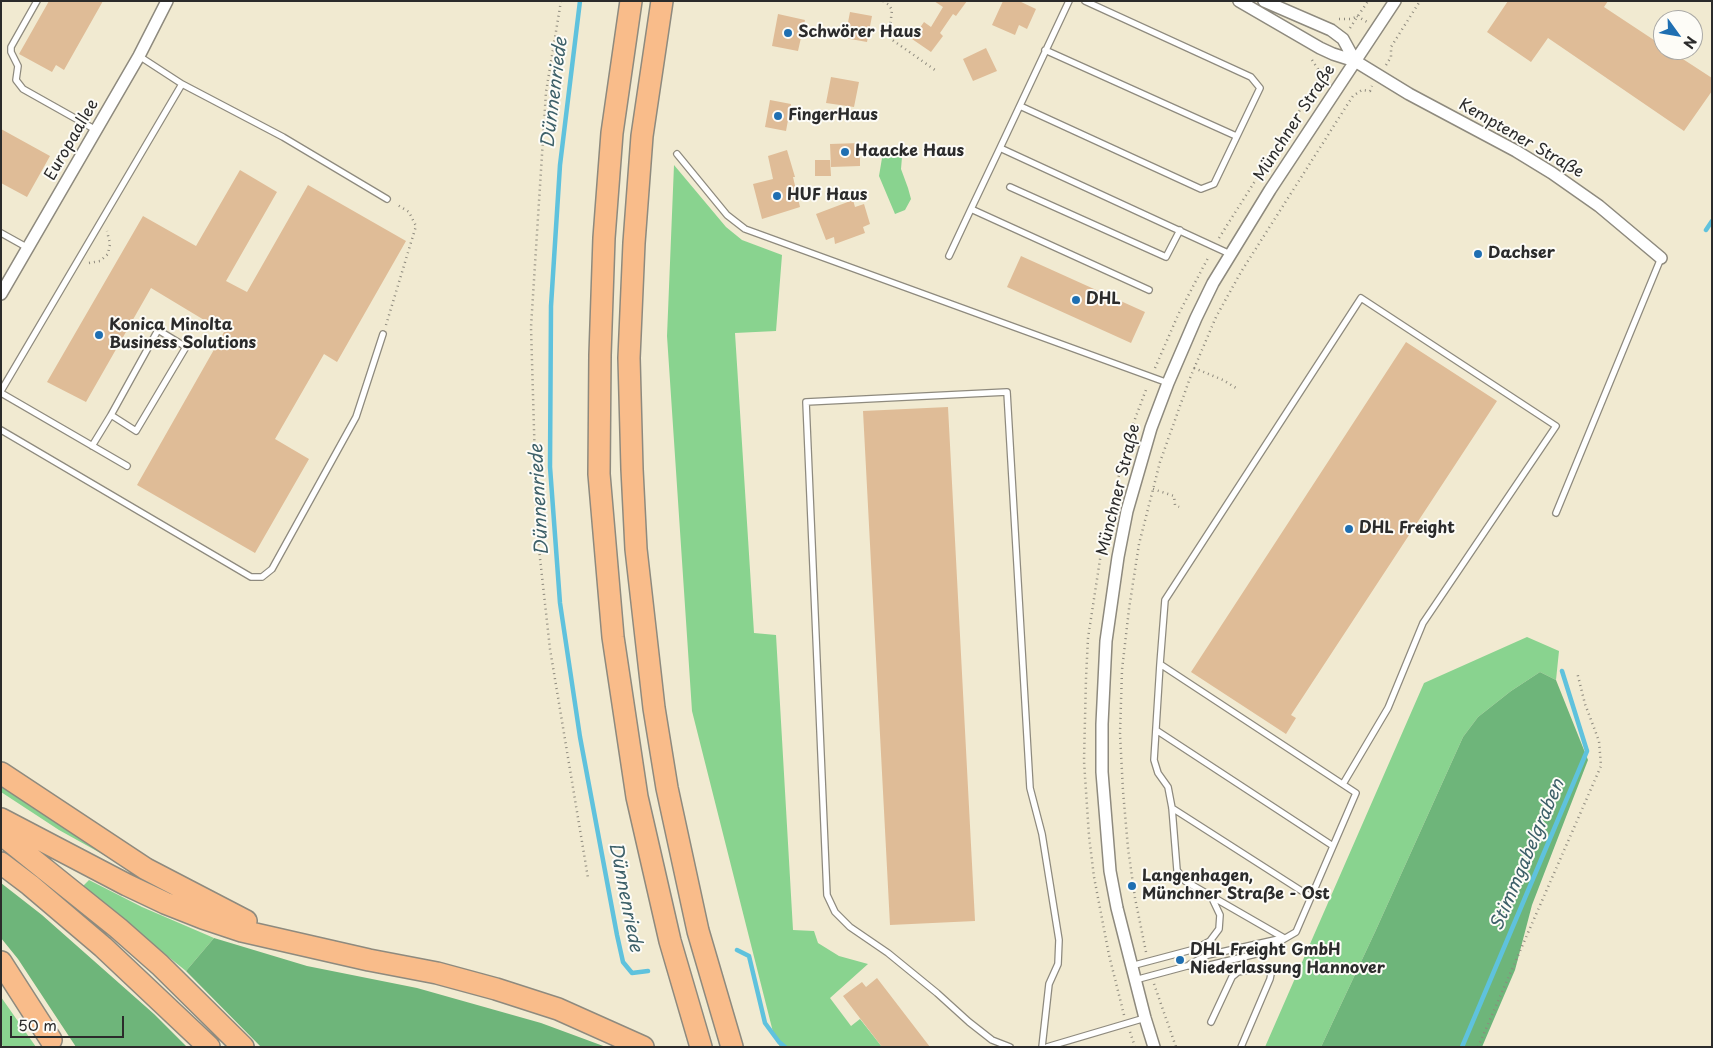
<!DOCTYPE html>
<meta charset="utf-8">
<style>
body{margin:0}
#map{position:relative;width:1713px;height:1048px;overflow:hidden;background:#f1ead1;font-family:"Playpen Sans",sans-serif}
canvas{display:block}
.frame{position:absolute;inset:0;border:2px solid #2b2b2b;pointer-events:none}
.north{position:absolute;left:1653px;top:10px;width:50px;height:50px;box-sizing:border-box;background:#fdfcf7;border:1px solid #a9a8a5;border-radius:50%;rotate:122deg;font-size:14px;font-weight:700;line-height:20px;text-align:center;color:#2b2b2b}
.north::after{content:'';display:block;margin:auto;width:18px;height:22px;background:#1f6fb2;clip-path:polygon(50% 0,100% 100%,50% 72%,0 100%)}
.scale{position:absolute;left:10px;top:1016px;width:114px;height:22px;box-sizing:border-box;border:2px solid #2b2b2b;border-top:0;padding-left:6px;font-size:15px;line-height:18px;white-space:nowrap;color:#2b2b2b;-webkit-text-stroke:4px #fdfcf7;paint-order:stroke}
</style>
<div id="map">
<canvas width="1713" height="1048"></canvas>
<div class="frame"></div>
<div class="north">N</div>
<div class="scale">50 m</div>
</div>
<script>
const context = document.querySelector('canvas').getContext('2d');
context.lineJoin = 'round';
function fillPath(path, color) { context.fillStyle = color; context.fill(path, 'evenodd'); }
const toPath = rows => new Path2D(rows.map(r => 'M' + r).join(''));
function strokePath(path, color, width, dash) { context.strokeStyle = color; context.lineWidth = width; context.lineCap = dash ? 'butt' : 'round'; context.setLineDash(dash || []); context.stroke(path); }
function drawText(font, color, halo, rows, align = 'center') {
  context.font = font + ' "Playpen Sans",sans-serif'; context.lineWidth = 4; context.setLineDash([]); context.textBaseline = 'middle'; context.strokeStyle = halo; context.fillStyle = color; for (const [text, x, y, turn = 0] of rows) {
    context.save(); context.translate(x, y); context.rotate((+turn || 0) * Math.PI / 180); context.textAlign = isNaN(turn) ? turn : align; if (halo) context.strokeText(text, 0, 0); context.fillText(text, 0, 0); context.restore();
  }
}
const green = toPath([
 [896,148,902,157,901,169,908,188,911,199,905,210,895,214,879,176,883,152],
 [674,165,726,227,742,240,782,255,776,331,735,333,754,633,776,635,793,930,814,931,818,943,839,956,868,964,830,998,851,1026,860,1019,882,1047,780,1047,774,1036,692,711,667,336],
 [1527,637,1559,651,1556,680,1540,672,1511,691,1478,717,1463,737,1375,932,1321,1047,1265,1047,1424,683],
 [1,782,122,865,59,830,1,792],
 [89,880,142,907,214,938,186,971,82,887],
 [1,997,36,1047,4,1047,1,1044]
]);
const forest = toPath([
 [1540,672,1556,680,1588,760,1532,905,1515,970,1482,1047,1321,1047,1375,932,1463,737,1478,717,1511,691],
 [1,883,42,915,154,1014,187,1047,76,1047,18,959,1,938],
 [214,938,307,966,417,988,541,1023,606,1047,261,1047,186,971]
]);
const stream = toPath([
 [580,1,560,165,551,306,550,467,560,603,580,737,617,935,623,962,632,973,648,971],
 [1706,230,1712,221],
 [737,950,749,956,765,1023,779,1042,785,1047],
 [1462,1047,1587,751,1562,671]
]);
const building = toPath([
 [49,1,103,1,64,70,56,65,52,72,19,54],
 [934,1,967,1,956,16,953,14,940,33,943,36,931,52,912,39,924,22,931,27,943,7],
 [1003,1,1019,1,1036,9,1027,29,1019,25,1015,35,992,25],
 [1508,1,1608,1,1604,7,1663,46,1663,50,1669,50,1712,78,1712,91,1684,131,1548,38,1531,62,1487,32],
 [850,12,872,16,867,42,845,38],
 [778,14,805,20,798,51,772,46],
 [986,48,997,71,973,81,963,59],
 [831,77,859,82,854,107,826,103],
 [770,100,791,104,786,131,765,127],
 [1,129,50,156,27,197,1,183],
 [860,143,860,166,831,167,830,144],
 [787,150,795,177,793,177,800,207,762,219,753,184,773,179,768,156],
 [815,160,830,160,831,176,815,176],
 [240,170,277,192,226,281,247,292,308,185,406,241,337,362,324,354,275,439,309,459,255,553,137,485,224,332,151,288,86,402,47,382,143,216,196,246],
 [853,200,855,207,864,204,870,224,863,227,865,233,835,244,834,237,826,240,816,214],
 [1021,256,1145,312,1131,343,1007,287],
 [1406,342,1497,401,1291,715,1296,718,1286,734,1191,672],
 [948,407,975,921,890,925,863,411],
 [877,978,930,1047,882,1047,843,996,862,982,866,987]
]);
const path = toPath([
 [561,1,546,92,531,327,537,531,550,649,588,878],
 [883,1,889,5,892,10,889,35,891,39,935,70],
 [1357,16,1367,22],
 [1339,19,1351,19,1356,17],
 [1350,28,1368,1],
 [1312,60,1318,69,1320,75],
 [1386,65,1391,57,1391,47,1420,1],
 [1219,238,1317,83,1320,75,1327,64],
 [89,263,100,261,108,254,110,244,107,231],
 [386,325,416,226,409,212,396,204],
 [1155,368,1178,315,1209,256],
 [1194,368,1223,380,1236,388],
 [1153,489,1174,496,1175,505,1179,507],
 [1146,952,1135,898,1128,848,1123,791,1120,734,1122,670,1129,609,1139,544,1160,462,1190,378,1216,317,1241,272,1349,102,1353,96,1362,90,1370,91,1372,86],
 [1154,984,1176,1047],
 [1124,1015,1109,955,1094,877,1089,836,1084,761,1086,678,1088,638,1101,553,1120,471,1135,419,1147,387],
 [1130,1032,1135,1047],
 [1478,1047,1601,766,1599,741,1585,704,1577,672]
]);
const lane = toPath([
 [37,1,11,47,11,52,18,66,16,80,23,89,96,130],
 [1069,1,1000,148,1230,254],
 [1045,50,1236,136],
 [182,84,283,137,387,199],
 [1020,106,1201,189,1214,184,1260,88,1251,77,1085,1],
 [1000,148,971,209,1149,290],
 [677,154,727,215,745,229,1168,383],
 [1010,187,1166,257,1180,230],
 [1,233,28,248],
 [949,256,971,209],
 [1,391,182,84,139,56],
 [1,393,127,466],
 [1,430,251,577,262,577,272,569,356,417,383,334],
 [92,446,111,415,136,431,186,347,158,330,111,415],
 [1556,513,1661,258],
 [1160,664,1165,600,1361,298,1556,426,1423,623,1388,708,1343,784],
 [1156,730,1333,846],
 [1172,808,1311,897],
 [1190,964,1208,955,1279,939],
 [1131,966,1195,949,1210,941,1219,929,1220,915,1211,896],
 [1135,980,1187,966,1210,965,1260,953,1296,932,1356,793,1160,664,1154,760,1158,773,1168,787,1172,808,1177,870,1185,881,1284,938],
 [1211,1022,1232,977,1238,972,1257,968,1261,968,1269,971,1271,974,1270,979,1241,1047],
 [1010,1047,992,1040,969,1022,937,993,888,953,850,927,835,912,827,895,806,402,1007,392,1030,788,1042,834,1059,940,1058,964,1049,984,1042,1047],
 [1047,1047,1145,1018]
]);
const street = toPath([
 [1239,1,1320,48,1333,54,1355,61,1409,94,1516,151,1552,173,1599,206,1661,258],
 [1264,1,1331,30,1343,39,1355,61],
 [1,294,139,56,167,1],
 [1154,1047,1145,1018,1117,908,1110,871,1102,772,1102,724,1106,641,1118,557,1127,511,1151,428,1168,383,1196,318,1213,283,1270,190,1395,1]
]);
const highway = toPath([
 [631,1,612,133,604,238,600,355,599,474,613,637,637,797,670,941,701,1047],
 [662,1,642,136,634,243,629,358,632,469,636,549,654,708,667,788,698,931,732,1047],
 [1,773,146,869,246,921],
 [1,819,127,885,165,903,203,918,242,931,369,960,437,973,496,989,558,1009,643,1047],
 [1,834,118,928,160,965,243,1047],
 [1,863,30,885,103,947,209,1047],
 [1,962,51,1040]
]);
const markers = [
 [788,33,5,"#1f6fb2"],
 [778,116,5,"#1f6fb2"],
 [845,152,5,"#1f6fb2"],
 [777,196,5,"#1f6fb2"],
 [1478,254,5,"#1f6fb2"],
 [1076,300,5,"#1f6fb2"],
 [99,335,5,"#1f6fb2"],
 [1349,529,5,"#1f6fb2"],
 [1132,886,5,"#1f6fb2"],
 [1180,960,5,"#1f6fb2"]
];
const poiNames = [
 ["Schwörer Haus",798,33],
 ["FingerHaus",788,116],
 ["Haacke Haus",855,152],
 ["HUF Haus",787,196],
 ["Dachser",1488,254],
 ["DHL",1086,300],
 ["Konica Minolta",109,326],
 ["Business Solutions",109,344],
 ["DHL Freight",1359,529],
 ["Langenhagen,",1142,877],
 ["Münchner Straße - Ost",1142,895],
 ["DHL Freight GmbH",1190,951],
 ["Niederlassung Hannover",1190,969]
];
const streetNames = [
 ["Münchner Straße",1295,123,-57],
 ["Kemptener Straße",1521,139,30],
 ["Europaallee",72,140,-60],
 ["Münchner Straße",1119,490,-76]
];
const waterNames = [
 ["Dünnenriede",555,93,-83],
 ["Dünnenriede",540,500,-93],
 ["Stimmgabelgraben",1528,855,-67],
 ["Dünnenriede",625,897,79]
];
fillPath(green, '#89d38f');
fillPath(forest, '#6eb57a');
strokePath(stream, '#5fc2dd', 4.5);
fillPath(building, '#dfbc97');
strokePath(lane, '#8e8a7e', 8);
strokePath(street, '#8e8a7e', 14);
strokePath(highway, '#8e8a7e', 24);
strokePath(path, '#8e8a7e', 2.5, [1, 4]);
strokePath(lane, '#fff', 5.5);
strokePath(street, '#fff', 11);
strokePath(highway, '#f9bc8a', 21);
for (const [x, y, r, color] of markers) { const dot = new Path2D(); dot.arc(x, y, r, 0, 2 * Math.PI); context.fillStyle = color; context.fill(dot); strokePath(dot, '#fdfcf7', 2); }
drawText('bold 16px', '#2b2b2b', '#fdfcf7', poiNames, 'left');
drawText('16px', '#2b2b2b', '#fdfcf7', streetNames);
drawText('italic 18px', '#3d6069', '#fdfcf7', waterNames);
</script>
